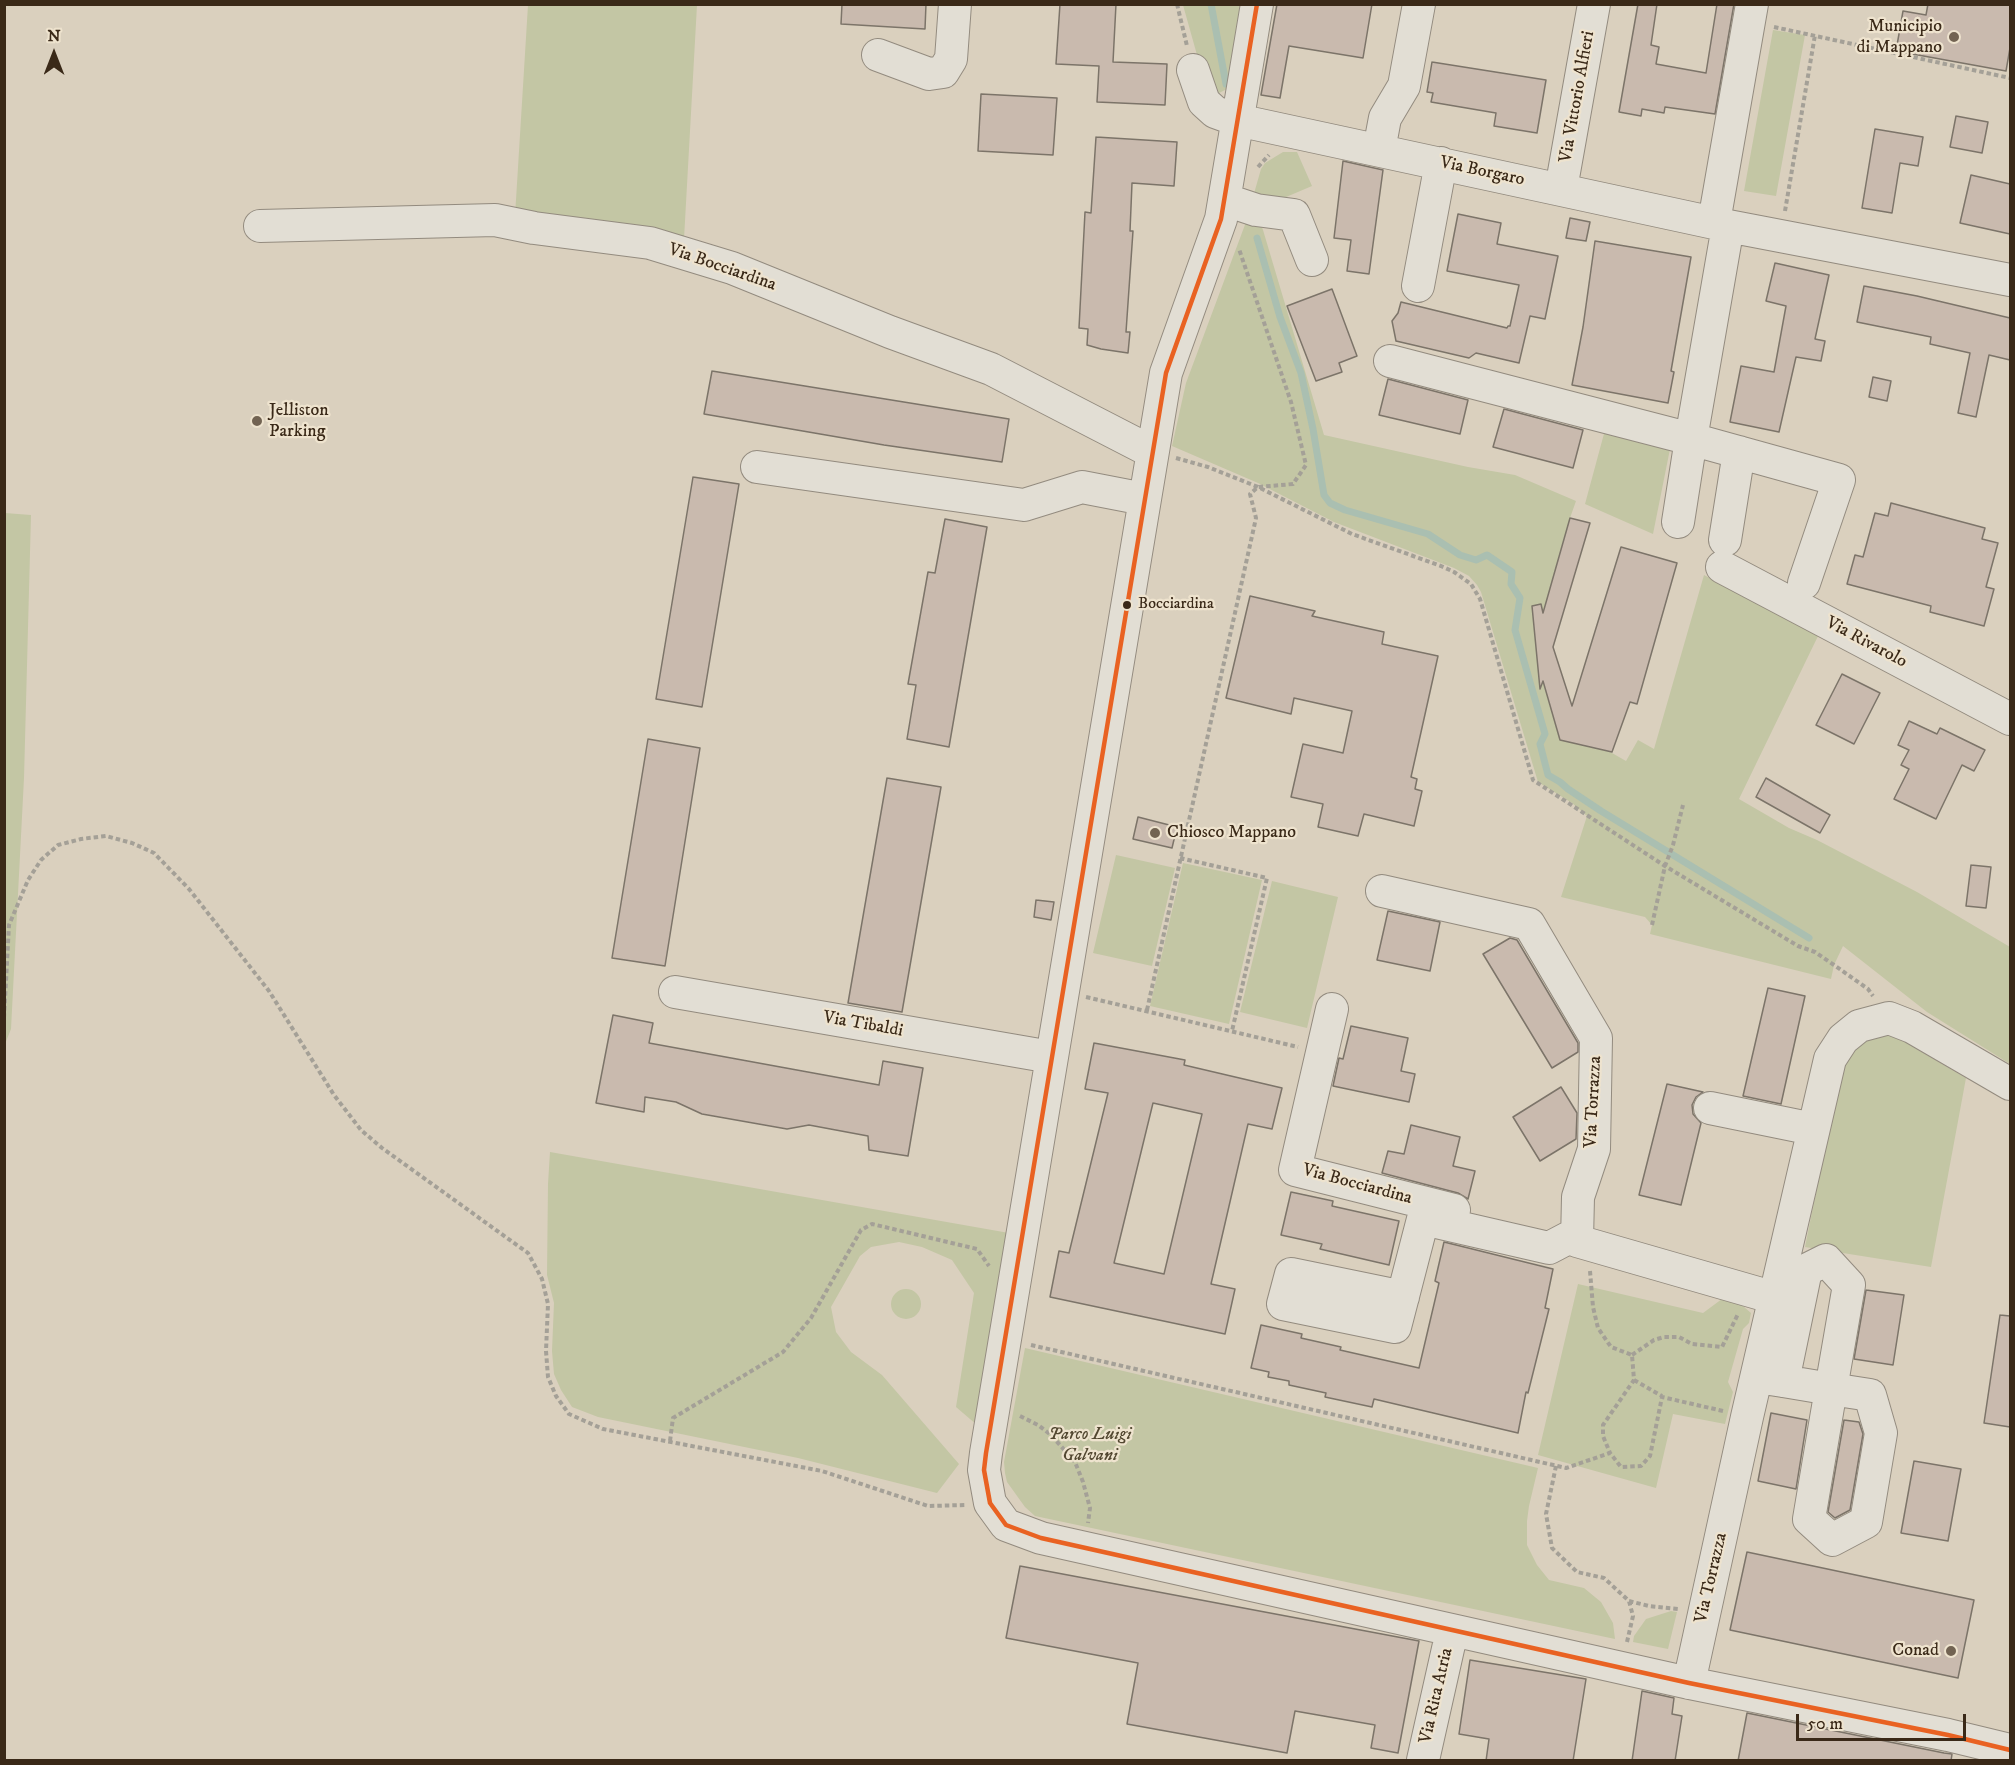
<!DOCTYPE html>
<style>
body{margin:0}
#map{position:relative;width:2015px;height:1765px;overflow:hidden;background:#dad0be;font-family:"IM FELL DW Pica",serif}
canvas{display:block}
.frame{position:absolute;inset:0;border:6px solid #3a2918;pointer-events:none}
.north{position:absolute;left:24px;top:24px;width:60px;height:60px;-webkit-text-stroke:4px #eee3ce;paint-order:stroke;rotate:0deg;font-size:16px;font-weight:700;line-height:24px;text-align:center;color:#3a2918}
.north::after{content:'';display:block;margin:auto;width:21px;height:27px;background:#3a2918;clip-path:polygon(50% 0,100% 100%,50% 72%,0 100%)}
.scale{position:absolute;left:1796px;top:1714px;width:170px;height:27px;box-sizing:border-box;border:3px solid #3a2918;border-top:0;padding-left:8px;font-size:18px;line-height:21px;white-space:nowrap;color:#3a2918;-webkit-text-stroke:4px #eee3ce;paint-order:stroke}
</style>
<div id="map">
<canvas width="2015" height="1765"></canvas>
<div class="frame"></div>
<div class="north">N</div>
<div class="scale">50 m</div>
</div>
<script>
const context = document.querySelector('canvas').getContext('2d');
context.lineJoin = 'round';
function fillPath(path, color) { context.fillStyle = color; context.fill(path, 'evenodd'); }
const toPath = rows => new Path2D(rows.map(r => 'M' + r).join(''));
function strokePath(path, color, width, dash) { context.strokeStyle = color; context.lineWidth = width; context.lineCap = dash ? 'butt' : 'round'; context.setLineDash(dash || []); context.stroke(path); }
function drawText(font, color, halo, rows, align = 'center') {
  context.font = font + ' "IM FELL DW Pica",serif'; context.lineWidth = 4.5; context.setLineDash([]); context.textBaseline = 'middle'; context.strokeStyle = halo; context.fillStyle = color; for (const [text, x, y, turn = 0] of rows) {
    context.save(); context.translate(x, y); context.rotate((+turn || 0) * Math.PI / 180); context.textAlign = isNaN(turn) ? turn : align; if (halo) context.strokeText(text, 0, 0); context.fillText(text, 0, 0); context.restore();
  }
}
const green = toPath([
 [528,5,697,5,684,239,515,216],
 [1183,5,1240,5,1227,89,1215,95,1206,87],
 [1773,30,1805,35,1776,196,1744,191],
 [1283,152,1297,152,1312,186,1279,200,1253,197,1261,169,1265,163],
 [1246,222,1261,225,1263,230,1324,435,1468,467,1515,475,1576,501,1570,518,1537,661,1560,740,1605,749,1626,761,1638,740,1654,749,1704,575,1819,634,1739,799,1789,828,1817,840,1917,892,2010,947,2010,1064,1927,1012,1843,946,1834,965,1831,979,1650,934,1652,925,1645,917,1561,897,1587,816,1572,803,1538,782,1481,592,1477,585,1469,576,1454,568,1334,522,1258,483,1172,446,1186,383],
 [1605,430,1670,449,1653,534,1585,504],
 [5,513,31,515,24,778,11,1029,5,1044],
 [1116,855,1175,868,1152,966,1093,953],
 [1183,863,1262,880,1229,1024,1150,1006],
 [1272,881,1338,897,1307,1028,1240,1012],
 [1869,1035,1893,1035,1966,1078,1931,1267,1805,1247,1840,1072,1855,1047],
 [550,1152,1009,1233,977,1425,956,1407,974,1293,952,1260,922,1247,899,1242,871,1247,860,1256,831,1307,836,1332,851,1352,882,1375,959,1464,937,1493,798,1458,598,1417,572,1407,561,1390,554,1374,552,1351,554,1303,547,1275,548,1184],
 [1578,1284,1703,1313,1726,1296,1735,1299,1751,1313,1749,1323,1743,1329,1728,1382,1733,1392,1725,1424,1673,1414,1656,1488,1538,1455],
 '891 1304a15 15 0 1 1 30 0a15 15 0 1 1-30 0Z',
 [1025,1348,1538,1468,1529,1506,1527,1521,1527,1545,1537,1565,1549,1580,1584,1588,1601,1602,1613,1623,1615,1639,1035,1516,1025,1507,1007,1482,1005,1473,1004,1462],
 [1671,1611,1677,1612,1668,1649,1633,1642,1634,1636,1646,1619]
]);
const stream = toPath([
 [1211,4,1226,84],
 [1257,238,1280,317,1301,373,1313,429,1324,495,1330,503,1345,510,1428,534,1460,555,1476,560,1487,555,1512,572,1511,584,1520,598,1515,630,1545,734,1540,744,1548,775,1560,782,1568,789,1601,811,1809,938]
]);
const building = toPath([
 [842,4,926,4,925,29,841,24,842,4],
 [1060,4,1116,4,1113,62,1167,64,1165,105,1097,102,1099,66,1056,64,1060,4],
 [1277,4,1372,4,1363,58,1289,46,1280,98,1261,95,1277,4],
 [1638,4,1657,4,1651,45,1659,47,1656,64,1706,73,1717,4,1734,4,1715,114,1665,107,1664,113,1642,109,1641,116,1619,112,1638,4],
 [1928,4,2010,4,2010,48,2006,71,1896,51,1903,11,1926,15,1928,4],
 [1432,62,1546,80,1537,133,1494,126,1496,113,1431,102,1433,93,1427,92,1432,62],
 [981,94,1057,98,1053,155,978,151,981,94],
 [1956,116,1988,122,1982,153,1950,147,1956,116],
 [1875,129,1923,137,1918,166,1900,163,1892,213,1862,208,1875,129],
 [1096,137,1177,142,1174,186,1132,183,1130,231,1133,231,1126,332,1130,332,1128,353,1101,349,1087,345,1088,329,1079,328,1085,212,1091,213,1096,137],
 [1343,161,1383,170,1369,274,1347,271,1351,240,1334,238,1343,161],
 [1971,175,2010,184,2010,234,1960,223,1971,175],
 [1458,214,1501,223,1497,244,1558,256,1545,319,1530,316,1519,363,1476,353,1469,358,1396,341,1392,321,1398,313,1401,302,1507,328,1508,326,1510,326,1519,285,1447,271,1458,214],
 [1570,218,1590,222,1586,241,1566,238,1570,218],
 [1595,241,1691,257,1671,371,1674,372,1668,403,1572,385,1583,327,1595,241],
 [1775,263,1829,275,1815,339,1825,341,1821,361,1796,357,1779,432,1730,422,1741,366,1774,372,1786,306,1766,301,1775,263],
 [1864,286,1917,296,2010,318,2010,360,1989,355,1976,417,1958,413,1970,353,1930,344,1931,337,1857,322,1864,286],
 [1332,289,1357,356,1339,363,1342,372,1316,381,1287,306,1332,289],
 [712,371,1009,419,1002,462,884,445,704,414,712,371],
 [1873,377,1891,381,1887,401,1869,397,1873,377],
 [1388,379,1468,400,1460,434,1379,415,1388,379],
 [1504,409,1583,430,1573,468,1493,447,1504,409],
 [693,477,739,484,702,707,656,699,693,477],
 [1891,503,1985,528,1982,539,1998,543,1986,587,1994,589,1984,626,1930,612,1931,606,1847,584,1855,555,1863,557,1875,513,1888,516,1891,503],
 [1570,518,1590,523,1553,647,1572,706,1621,547,1677,563,1637,704,1630,702,1612,752,1560,740,1543,681,1540,689,1532,606,1541,604,1543,613,1570,518],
 [945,519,987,527,949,747,907,739,916,685,908,684,928,572,935,573,945,519],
 [1250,596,1315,611,1312,616,1384,632,1382,644,1438,656,1411,777,1417,779,1415,789,1422,791,1414,826,1364,814,1358,836,1318,827,1323,804,1291,797,1303,744,1343,753,1352,711,1294,698,1291,714,1226,698,1250,596],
 [1842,674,1880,693,1854,744,1816,725,1842,674],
 [1909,721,1937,734,1940,728,1985,750,1974,771,1962,765,1936,819,1894,799,1909,769,1901,765,1909,750,1898,745,1909,721],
 [648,739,700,748,665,966,612,958,648,739],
 [887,778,941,787,902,1012,848,1003,887,778],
 [1766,778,1830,815,1820,833,1756,797,1766,778],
 [1138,817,1177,827,1172,848,1133,839,1138,817],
 [1971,865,1991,867,1986,908,1966,906,1971,865],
 [1036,900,1054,902,1051,920,1034,917,1036,900],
 [1388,911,1440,922,1430,971,1377,960,1388,911],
 [1510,938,1517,940,1578,1043,1578,1052,1552,1068,1483,954,1510,938],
 [1768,988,1805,996,1781,1104,1743,1096,1768,988],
 [613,1015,653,1023,649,1043,879,1085,883,1061,923,1068,908,1156,869,1150,868,1136,809,1125,787,1129,702,1114,676,1102,645,1097,644,1112,596,1103,613,1015],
 [1351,1026,1408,1038,1401,1071,1415,1074,1409,1102,1333,1086,1339,1058,1343,1059,1351,1026],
 [1094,1043,1185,1060,1184,1065,1282,1088,1272,1129,1248,1124,1211,1284,1235,1289,1225,1334,1050,1297,1059,1251,1069,1253,1108,1093,1085,1089,1094,1043],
 [1153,1103,1202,1114,1164,1274,1114,1263,1153,1103],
 [1667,1084,1703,1092,1696,1097,1692,1105,1693,1114,1701,1123,1681,1205,1639,1195,1667,1084],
 [1561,1087,1577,1113,1576,1139,1540,1161,1513,1117,1561,1087],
 [1411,1125,1460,1137,1453,1166,1475,1171,1468,1199,1458,1193,1382,1173,1388,1151,1404,1154,1411,1125],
 [1291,1192,1333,1201,1332,1206,1399,1221,1389,1265,1320,1249,1322,1244,1281,1235,1291,1192],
 [1444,1242,1553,1269,1545,1308,1549,1309,1528,1393,1526,1392,1518,1433,1374,1399,1372,1407,1325,1397,1326,1393,1289,1385,1289,1381,1268,1377,1269,1372,1251,1368,1261,1325,1302,1334,1301,1338,1341,1347,1340,1350,1419,1368,1439,1283,1435,1281,1444,1242],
 [1866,1290,1904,1295,1893,1365,1854,1359,1866,1290],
 [2000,1315,2010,1316,2010,1427,1984,1423,2000,1315],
 [1771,1413,1807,1420,1796,1489,1758,1481,1771,1413],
 [1844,1420,1859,1422,1863,1434,1850,1510,1835,1518,1828,1512,1844,1420],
 [1914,1461,1961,1469,1948,1541,1901,1533,1914,1461],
 [1747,1552,1974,1600,1958,1678,1730,1630,1747,1552],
 [1020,1566,1419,1641,1398,1753,1371,1748,1375,1725,1295,1711,1287,1753,1127,1724,1138,1663,1006,1638,1020,1566],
 [1470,1660,1586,1679,1573,1761,1486,1761,1489,1739,1459,1734,1470,1660],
 [1642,1691,1674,1698,1672,1714,1682,1716,1675,1761,1632,1761,1642,1691],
 [1747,1713,1944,1753,1952,1754,1951,1761,1738,1761,1747,1713]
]);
const path = toPath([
 [1177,4,1187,46],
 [1774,27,2010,78],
 [1258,167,1269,155],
 [1785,211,1815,35],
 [1176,458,1208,467,1258,487,1352,534,1441,566,1454,572,1471,584,1480,599,1533,780,1665,866,1798,946,1815,952,1834,965,1868,989,1873,996],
 [1180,858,1267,878,1232,1031],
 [1652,925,1665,866,1673,845,1683,805],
 [1086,997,1298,1047],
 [1147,1010,1256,518,1250,494,1258,487,1293,484,1306,465,1291,402,1239,249],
 [4,1018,9,925,28,880,41,860,58,845,81,839,106,836,132,843,154,853,189,889,269,991,334,1095,361,1130,382,1148,528,1253,542,1279,548,1304,546,1351,548,1377,556,1396,569,1414,603,1429,822,1471,928,1506,965,1505],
 [1590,1271,1593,1307,1598,1328,1611,1347,1632,1355,1634,1380,1603,1425,1603,1436,1610,1453],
 [1031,1345,1566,1468,1610,1453,1621,1467,1641,1466,1650,1456,1662,1397,1723,1411],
 [1632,1355,1654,1340,1664,1337,1679,1337,1692,1344,1722,1347,1738,1314],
 [1634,1380,1662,1396],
 [1020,1416,1038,1425,1051,1435,1075,1462,1083,1482,1090,1508,1088,1523],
 [670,1441,673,1418,783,1352,811,1318,861,1230,872,1224,977,1249,989,1266],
 [1556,1466,1546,1514,1552,1548,1577,1572,1604,1578,1629,1601,1633,1616,1627,1642],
 [1629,1601,1649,1606,1678,1609]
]);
const minor = toPath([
 [1257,4,1221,219,1166,373,986,1453,984,1470,990,1503,1006,1525,1041,1538,1689,1683,1948,1735,2010,1750],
 [878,55,929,74,943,72,951,59,955,4],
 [1193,70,1204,102,1215,112,1237,120,1728,226,2010,280],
 [1379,150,1385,118,1404,86,1419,4],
 [1561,189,1594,4],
 [1226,200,1256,210,1294,215,1312,260],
 [1714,222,1752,4],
 [260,226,495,220,534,228,650,243,732,268,890,332,991,369,1152,452],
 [1418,286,1441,163],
 [1390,361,1691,439,1728,226],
 [757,467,1024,505,1082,487,1144,499],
 [1678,522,1691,439,1839,480,1804,583],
 [1725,540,1739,452],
 [1722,567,2010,719],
 [1382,891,1529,924,1596,1038,1594,1149,1578,1197,1577,1241,1775,1298],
 [675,992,1051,1057],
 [1332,1009,1295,1170,1454,1210],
 [1710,1108,1813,1129],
 [1403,1297,1291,1274,1283,1304,1395,1327,1423,1219,1549,1248,1568,1238],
 [1757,1377,1783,1381,1831,1389,1870,1395,1881,1433,1866,1522,1832,1540,1809,1519,1831,1389,1849,1285,1826,1260,1806,1270,1783,1381],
 [1689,1683,1747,1417,1830,1059,1843,1039,1859,1026,1889,1018,1912,1027,2010,1084],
 [1423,1760,1452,1631]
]);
const bus1 = toPath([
 [1257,4,1221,219,1166,373,986,1453,984,1470,990,1503,1006,1525,1041,1538,1689,1683,1948,1735,2010,1750]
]);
const markers = [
 [1954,37,6,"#726352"],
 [257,421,6,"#726352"],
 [1127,605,5,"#3a2918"],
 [1155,833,6,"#726352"],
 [1951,1651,6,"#726352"]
];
const busNames = [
 ["Bocciardina",1138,605]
];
const poiNames = [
 ["Municipio",1942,27],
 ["di Mappano",1942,48],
 ["Jelliston",269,411,"left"],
 ["Parking",269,432,"left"],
 ["Chiosco Mappano",1167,833,"left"],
 ["Conad",1939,1651]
];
const streetNames = [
 ["Via Vittorio Alfieri",1578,97,-80],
 ["Via Borgaro",1482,172,12],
 ["Via Bocciardina",722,268,19],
 ["Via Rivarolo",1866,643,28],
 ["Via Tibaldi",863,1025,10],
 ["Via Torrazza",1594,1102,-87],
 ["Via Bocciardina",1357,1185,15],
 ["Via Torrazza",1712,1578,-77],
 ["Via Rita Atria",1437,1696,-77]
];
const parkNames = [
 ["Parco Luigi",1090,1435],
 ["Galvani",1090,1456]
];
fillPath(green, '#c3c6a4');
strokePath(stream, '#aabfb1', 7);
fillPath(building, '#c9baae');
strokePath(building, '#7c7469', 1.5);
strokePath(minor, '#938b7f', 34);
strokePath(path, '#a4a097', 4, [4.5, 3]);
strokePath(minor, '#e2ded4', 32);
strokePath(bus1, '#e96222', 4.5);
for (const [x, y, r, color] of markers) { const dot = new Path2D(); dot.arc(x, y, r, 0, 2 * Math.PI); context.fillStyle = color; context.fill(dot); strokePath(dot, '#eee3ce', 2); }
drawText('16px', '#3a2918', '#eee3ce', busNames, 'left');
drawText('18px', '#3a2918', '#eee3ce', poiNames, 'right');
drawText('18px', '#3a2918', '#eee3ce', streetNames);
drawText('italic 18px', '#524730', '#eee3ce', parkNames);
</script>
